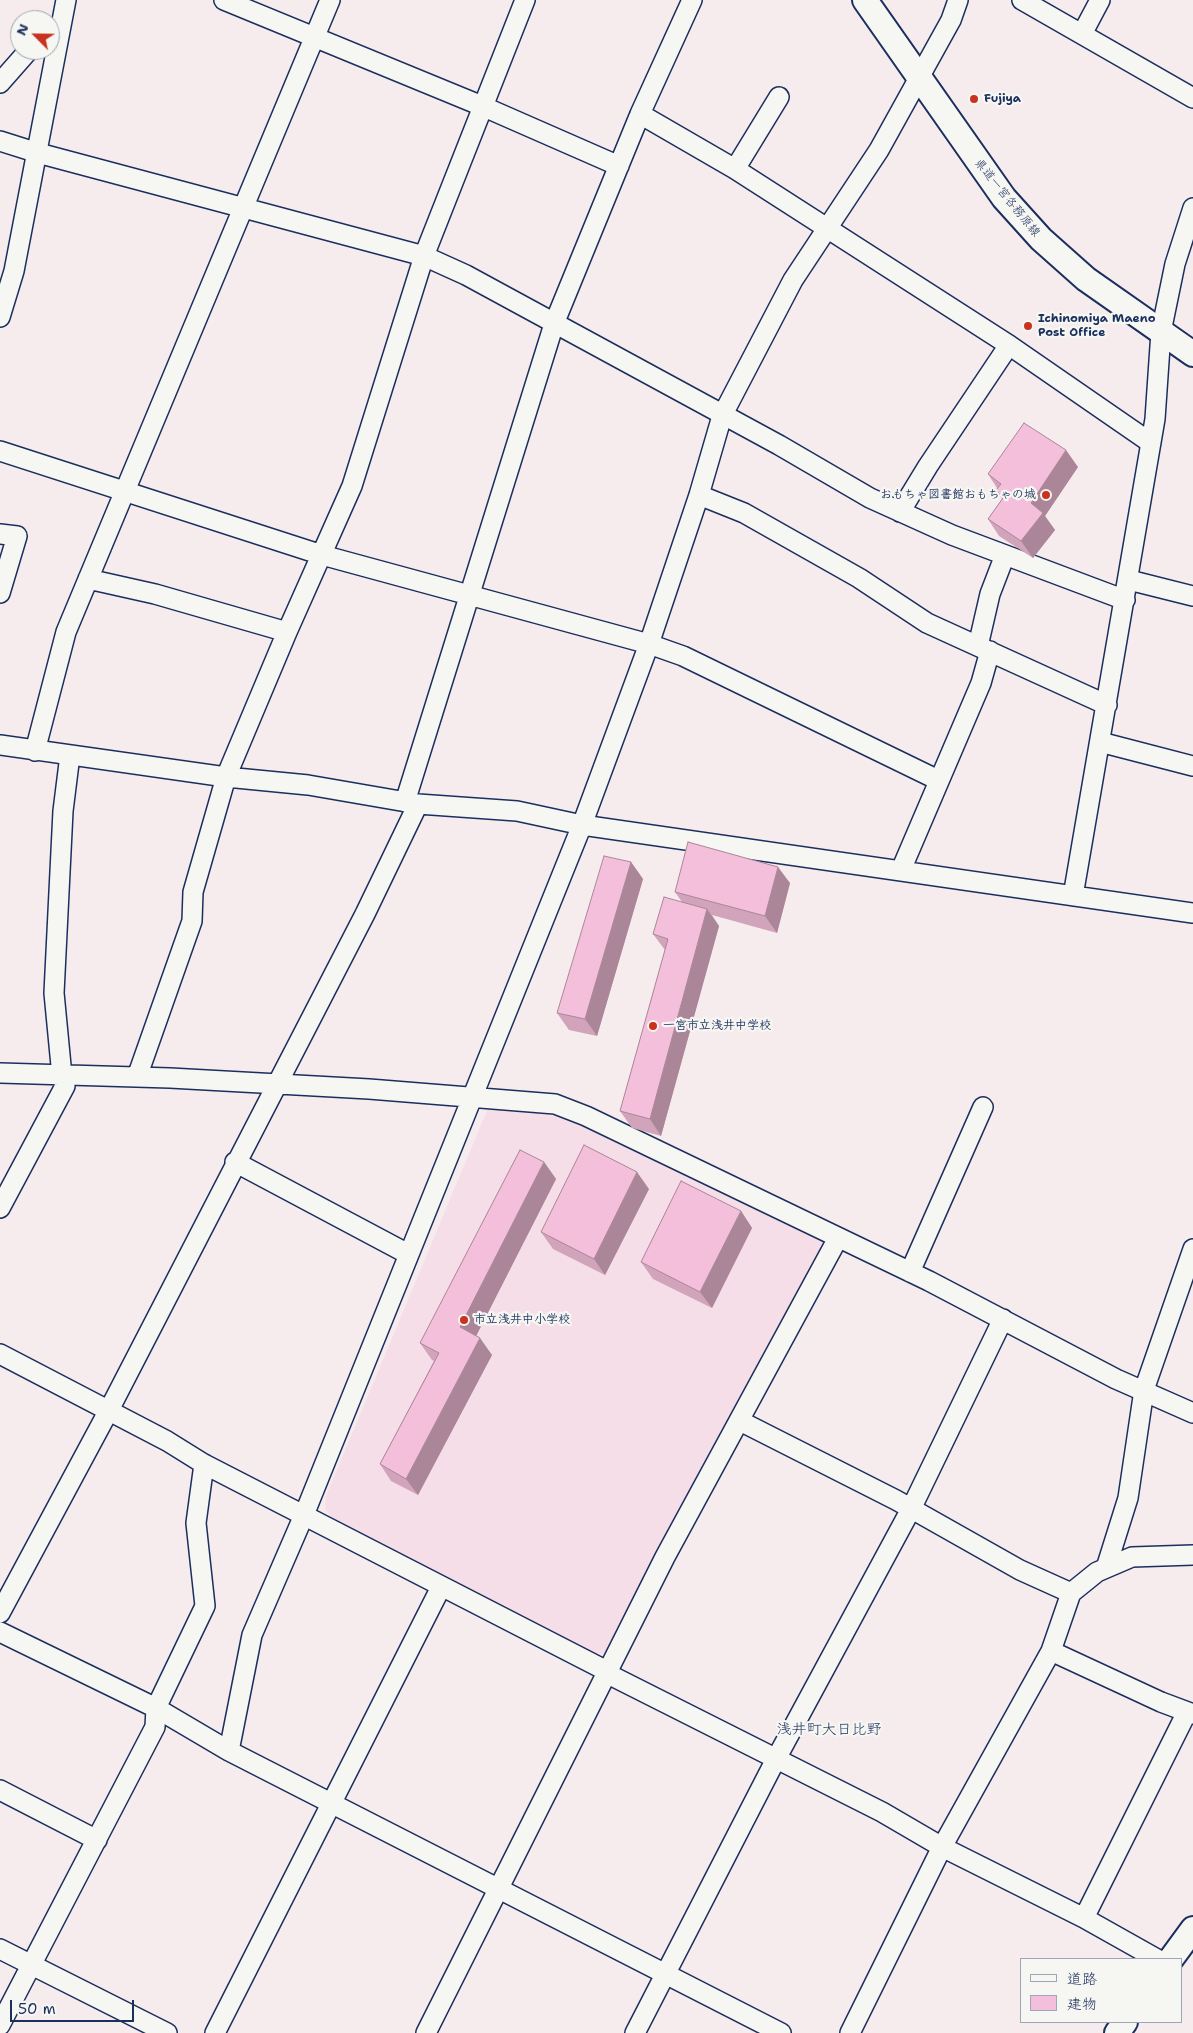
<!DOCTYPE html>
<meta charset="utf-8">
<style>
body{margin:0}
#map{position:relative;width:1193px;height:2033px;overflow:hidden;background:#f6ebed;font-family:"Shantell Sans","Klee One",sans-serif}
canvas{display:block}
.legend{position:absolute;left:1020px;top:1958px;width:162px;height:65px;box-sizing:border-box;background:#f6f6f2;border:1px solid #9ea6b7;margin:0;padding:6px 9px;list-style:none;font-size:15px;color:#1b2f5e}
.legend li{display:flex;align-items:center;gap:10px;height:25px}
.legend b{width:25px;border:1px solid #9ea6b7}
.north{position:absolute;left:10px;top:10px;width:50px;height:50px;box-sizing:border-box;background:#f6f6f2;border:1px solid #9ea6b7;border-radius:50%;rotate:293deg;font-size:14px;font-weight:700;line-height:20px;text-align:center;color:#1b2f5e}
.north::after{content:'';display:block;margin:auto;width:18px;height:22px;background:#c8321e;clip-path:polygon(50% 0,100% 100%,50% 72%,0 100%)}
.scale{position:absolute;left:10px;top:2000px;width:124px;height:22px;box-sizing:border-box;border:2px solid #1b2f5e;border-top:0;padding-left:6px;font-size:15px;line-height:18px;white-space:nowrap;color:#1b2f5e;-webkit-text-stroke:4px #f6f6f2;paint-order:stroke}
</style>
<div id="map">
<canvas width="1193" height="2033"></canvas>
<ul class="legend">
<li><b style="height:6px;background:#f6f6f2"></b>道路</li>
<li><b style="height:14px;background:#f4bfda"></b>建物</li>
</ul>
<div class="north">N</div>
<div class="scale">50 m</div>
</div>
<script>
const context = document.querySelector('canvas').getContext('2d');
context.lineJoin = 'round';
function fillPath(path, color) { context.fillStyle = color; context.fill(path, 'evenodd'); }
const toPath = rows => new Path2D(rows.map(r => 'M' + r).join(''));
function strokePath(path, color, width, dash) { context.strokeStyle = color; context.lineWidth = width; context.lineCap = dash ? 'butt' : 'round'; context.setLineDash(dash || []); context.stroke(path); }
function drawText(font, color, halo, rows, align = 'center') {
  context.font = font + ' "Shantell Sans","Klee One",sans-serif'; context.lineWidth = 4.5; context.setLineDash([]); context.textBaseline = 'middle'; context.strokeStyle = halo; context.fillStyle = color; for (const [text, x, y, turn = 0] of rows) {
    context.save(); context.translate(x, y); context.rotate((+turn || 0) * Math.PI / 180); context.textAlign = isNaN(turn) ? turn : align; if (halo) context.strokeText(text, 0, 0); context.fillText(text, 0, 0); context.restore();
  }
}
const built = toPath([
 [489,1106,573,1119,823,1240,824,1253,614,1642,603,1654,591,1652,333,1518,325,1509,326,1496]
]);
const minor = toPath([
 [224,0,482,106,619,166],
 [1022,0,1193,98],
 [1082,34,1100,0],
 [0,83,29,50],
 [640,114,735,169,1009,345,1151,443],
 [0,141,38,153,424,256,466,275,779,445,870,498,952,535,1125,600],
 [735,169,779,97],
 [0,317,14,271,66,0],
 [0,451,322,555,649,644,683,656,938,780],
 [699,495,744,513,859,578,927,623,1107,705],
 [900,512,928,466,1009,345],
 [0,534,17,536,0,593],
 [88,579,155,594,287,632],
 [1129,580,1193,596],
 [978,646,990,594,1005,555],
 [1100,742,1193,766],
 [0,745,226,777,308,785,418,804,517,811,582,825,1193,913],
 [35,751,66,632,330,0],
 [405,802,554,324,640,114,692,0],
 [901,870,981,683,990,651],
 [1073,896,1155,419,1161,332,1175,264,1193,208],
 [0,1073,170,1078,369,1089,555,1104,586,1116,929,1281,1116,1379,1193,1413],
 [137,1077,192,921,193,892,226,777,287,632,352,486,424,256,525,0],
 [235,1162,408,1254],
 [0,1208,65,1086,62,1076,54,993,63,811,70,755],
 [910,1272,983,1107],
 [0,1354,167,1441,204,1464,601,1668,608,1674,882,1812,942,1847,1084,1918,1157,1959],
 [740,1421,896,1500,1020,1570,1071,1593],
 [1106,1568,1128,1498,1144,1390,1193,1249],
 [0,1613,109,1410,365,914,418,804],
 [0,1632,156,1708,229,1751,781,2033],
 [1051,1651,1161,1702,1193,1714],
 [229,1751,252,1635,304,1515,582,825,649,644,699,495,722,416,793,280,879,150,951,20,958,0],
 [0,1790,97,1840],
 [1084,1918,1187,1712],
 [0,1949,167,2033],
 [0,2025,155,1727,156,1708,205,1606,196,1523,204,1464],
 [215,2033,441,1587],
 [426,2033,665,1557,838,1238],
 [635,2033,776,1759,911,1509,1003,1319],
 [850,2033,942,1847,1051,1651,1071,1593,1097,1572,1132,1557,1193,1555]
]);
const major = toPath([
 [865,0,1004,198,1041,239,1086,279,1193,354],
 [1171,1959,1193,1929],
 [1117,2033,1125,2022]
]);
const wall = toPath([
 [1078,467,1045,516,1055,530,1033,558,999,536,988,519,1002,499,996,490,997,488,988,474],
 [631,862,643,879,597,1036,569,1030,557,1013],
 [790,883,777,933,712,915,719,926,661,1136,632,1128,620,1111,665,950,653,934,682,902,675,892],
 [544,1162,556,1179,476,1336,492,1355,418,1495,391,1481,380,1464,434,1361,432,1360,420,1343],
 [649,1189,605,1275,553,1249,541,1232],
 [741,1211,752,1228,712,1308,653,1279,641,1262]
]);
const shadedWall = toPath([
 [1066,450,1078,467,1045,516,1055,530,1033,558,1021,541,1031,503],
 [631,862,643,879,597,1036,585,1019],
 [778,867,790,883,777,933,765,916],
 [707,909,719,926,661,1136,650,1119],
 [544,1162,556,1179,472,1344,460,1327],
 [637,1172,649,1189,605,1275,594,1259],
 [741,1211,752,1228,712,1308,700,1292],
 [480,1338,492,1355,418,1495,406,1479]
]);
const building = toPath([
 [1024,423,1066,450,1031,503,1043,513,1021,541,988,519,1003,498,996,490,1001,484,988,474,1024,423],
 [688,842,778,867,765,916,675,892,688,842],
 [604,856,631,862,585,1019,557,1013,604,856],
 [664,897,707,909,650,1119,620,1111,668,939,653,934,664,897],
 [584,1145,637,1172,594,1259,541,1232,584,1145],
 [520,1150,544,1162,460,1327,480,1338,406,1479,380,1464,439,1353,420,1343,520,1150],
 [681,1181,741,1211,700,1292,641,1262,681,1181]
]);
const markers = [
 [974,99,5,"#c8321e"],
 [1028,326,5,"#c8321e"],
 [1046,495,5,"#c8321e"],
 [653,1026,5,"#c8321e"],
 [464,1320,5,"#c8321e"]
];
const poiNames = [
 ["Fujiya",984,99],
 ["Ichinomiya Maeno",1038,319],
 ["Post Office",1038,333],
 ["おもちゃ図書館おもちゃの城",1036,495,"right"],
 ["一宮市立浅井中学校",663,1026],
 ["市立浅井中小学校",474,1320]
];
const streetNames = [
 ["県道一宮各務原線",1007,198,51]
];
const quarterNames = [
 ["浅井町大日比野",829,1730]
];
fillPath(built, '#f5dee7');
strokePath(minor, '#1b2f5e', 22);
strokePath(major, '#1b2f5e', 28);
strokePath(minor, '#f6f6f2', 19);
strokePath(major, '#f6f6f2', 24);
fillPath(wall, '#d2a4bb');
fillPath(shadedWall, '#ab8699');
fillPath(building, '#f4bfda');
strokePath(building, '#ab8699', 1);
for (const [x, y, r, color] of markers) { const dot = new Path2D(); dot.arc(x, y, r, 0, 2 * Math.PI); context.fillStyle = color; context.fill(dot); strokePath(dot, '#f6f6f2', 2); }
drawText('bold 12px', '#1b2f5e', '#f6f6f2', poiNames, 'left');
drawText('12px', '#1b2f5e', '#f6f6f2', streetNames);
drawText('15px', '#1b2f5e', '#f6f6f2', quarterNames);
</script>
